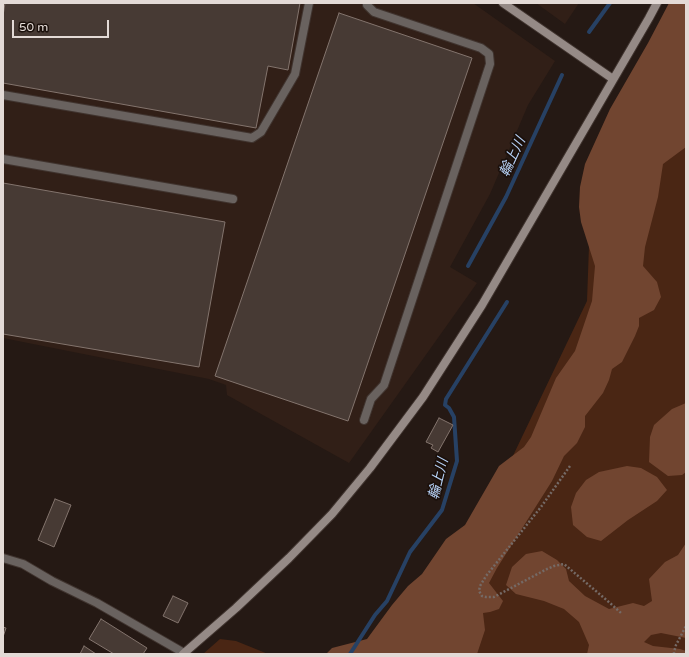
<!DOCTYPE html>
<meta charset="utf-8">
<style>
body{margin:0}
#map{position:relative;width:689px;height:657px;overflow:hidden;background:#251914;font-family:"Varela Round",sans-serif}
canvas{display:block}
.frame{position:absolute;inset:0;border:4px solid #e3dad6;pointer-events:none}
.scale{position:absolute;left:12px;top:20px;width:97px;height:18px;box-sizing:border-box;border:2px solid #e3dad6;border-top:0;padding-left:5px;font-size:12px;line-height:14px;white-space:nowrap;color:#e3dad6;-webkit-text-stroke:3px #1b100b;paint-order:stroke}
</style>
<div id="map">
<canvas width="689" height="657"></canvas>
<div class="frame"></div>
<div class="scale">50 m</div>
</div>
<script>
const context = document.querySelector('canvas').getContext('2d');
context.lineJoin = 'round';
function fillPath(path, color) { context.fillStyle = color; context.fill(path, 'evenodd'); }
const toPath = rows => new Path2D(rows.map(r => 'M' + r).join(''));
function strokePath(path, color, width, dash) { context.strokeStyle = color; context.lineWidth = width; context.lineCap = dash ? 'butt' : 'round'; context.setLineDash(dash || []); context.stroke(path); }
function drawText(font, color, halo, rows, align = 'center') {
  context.font = font + ' "Varela Round","Noto Sans JP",sans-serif'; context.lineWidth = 3.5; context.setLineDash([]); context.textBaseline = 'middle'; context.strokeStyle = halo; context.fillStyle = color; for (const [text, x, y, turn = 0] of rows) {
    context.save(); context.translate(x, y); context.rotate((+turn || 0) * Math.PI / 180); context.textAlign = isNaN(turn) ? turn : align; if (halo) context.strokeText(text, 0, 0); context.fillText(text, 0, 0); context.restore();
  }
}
const built = toPath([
 [3,3,473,3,555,61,528,105,490,194,450,267,477,283,349,463,227,395,226,385,209,379,3,338],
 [536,3,579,3,565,24]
]);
const green = toPath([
 [686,3,686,654,438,654,466,554,587,301,592,163],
 [220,639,236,641,268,654,203,654]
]);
const forest = toPath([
 [669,3,686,3,686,147,663,164,658,197,645,247,643,266,657,282,661,297,654,310,639,318,639,326,635,336,622,362,612,369,609,380,603,393,585,416,585,427,577,443,564,456,552,481,497,568,489,583,503,601,499,609,490,612,483,613,485,630,477,654,326,654,332,648,367,639,392,605,408,586,422,574,446,539,465,525,499,466,524,447,531,437,556,378,575,351,592,301,595,266,581,222,579,207,580,187,585,164,610,109,648,43],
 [686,403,686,472,682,475,668,476,649,462,650,437,654,425,672,409],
 [627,466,641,468,657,477,667,490,657,501,628,520,601,541,587,537,573,525,571,507,576,493,586,480,599,472],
 [686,543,686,638,661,633,651,635,644,642,653,646,680,649,686,651,686,654,587,654,589,645,579,622,564,609,544,601,516,594,506,585,512,567,526,554,542,551,557,560,566,569,569,581,585,596,609,609,633,603,644,606,652,601,649,579,665,562,678,555]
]);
const stream = toPath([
 [589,32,610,3],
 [468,266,506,197,562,75],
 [350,654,375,615,387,601,410,552,442,510,457,461,454,417,449,408,445,405,446,399,507,302]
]);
const building = toPath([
 [5,3,300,3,288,70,268,66,256,128,3,83,3,16,5,3],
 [339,13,472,58,348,421,215,376,339,13],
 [3,183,225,222,199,367,3,334,3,183],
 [439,418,453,425,438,452,431,448,433,445,426,442,439,418],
 [55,499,71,505,54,547,38,540,55,499],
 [173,596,188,603,178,623,163,616,173,596],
 [101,619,147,648,143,654,114,654,89,639,101,619],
 [3,627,6,628,3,637,3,627],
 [84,646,96,654,80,654,84,646]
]);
const path = toPath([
 [570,466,541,507,486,576,480,586,479,591,482,596,486,597,494,597,547,569,554,566,564,564,610,603,621,613],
 [674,654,674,652,676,645,686,626]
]);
const lane = toPath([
 [3,95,252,138,261,132,295,74,309,3],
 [3,159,233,199],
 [364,420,371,399,384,385,490,64,489,54,481,48,374,12,367,5,367,3]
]);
const street = toPath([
 [3,558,23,564,52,581,97,603,184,653]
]);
const secondary = toPath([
 [503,3,613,79],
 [183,654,236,608,289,558,332,514,370,468,423,397,482,305,649,18,657,3]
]);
const waterNames = [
 ["輪上川",513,157,-65],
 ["輪上川",439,479,-76]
];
fillPath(built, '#311f17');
fillPath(green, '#4a2614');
fillPath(forest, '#714530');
strokePath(stream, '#274164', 4);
fillPath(building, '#473a34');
strokePath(building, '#83746d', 1);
strokePath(lane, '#40342f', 10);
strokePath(street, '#40342f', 10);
strokePath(secondary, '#40342f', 10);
strokePath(path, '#756a66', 2.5, [2, 2]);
strokePath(lane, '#69625f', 8);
strokePath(street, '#69625f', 8);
strokePath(secondary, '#958a86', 8);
drawText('italic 14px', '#b7d2f7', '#1b100b', waterNames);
</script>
